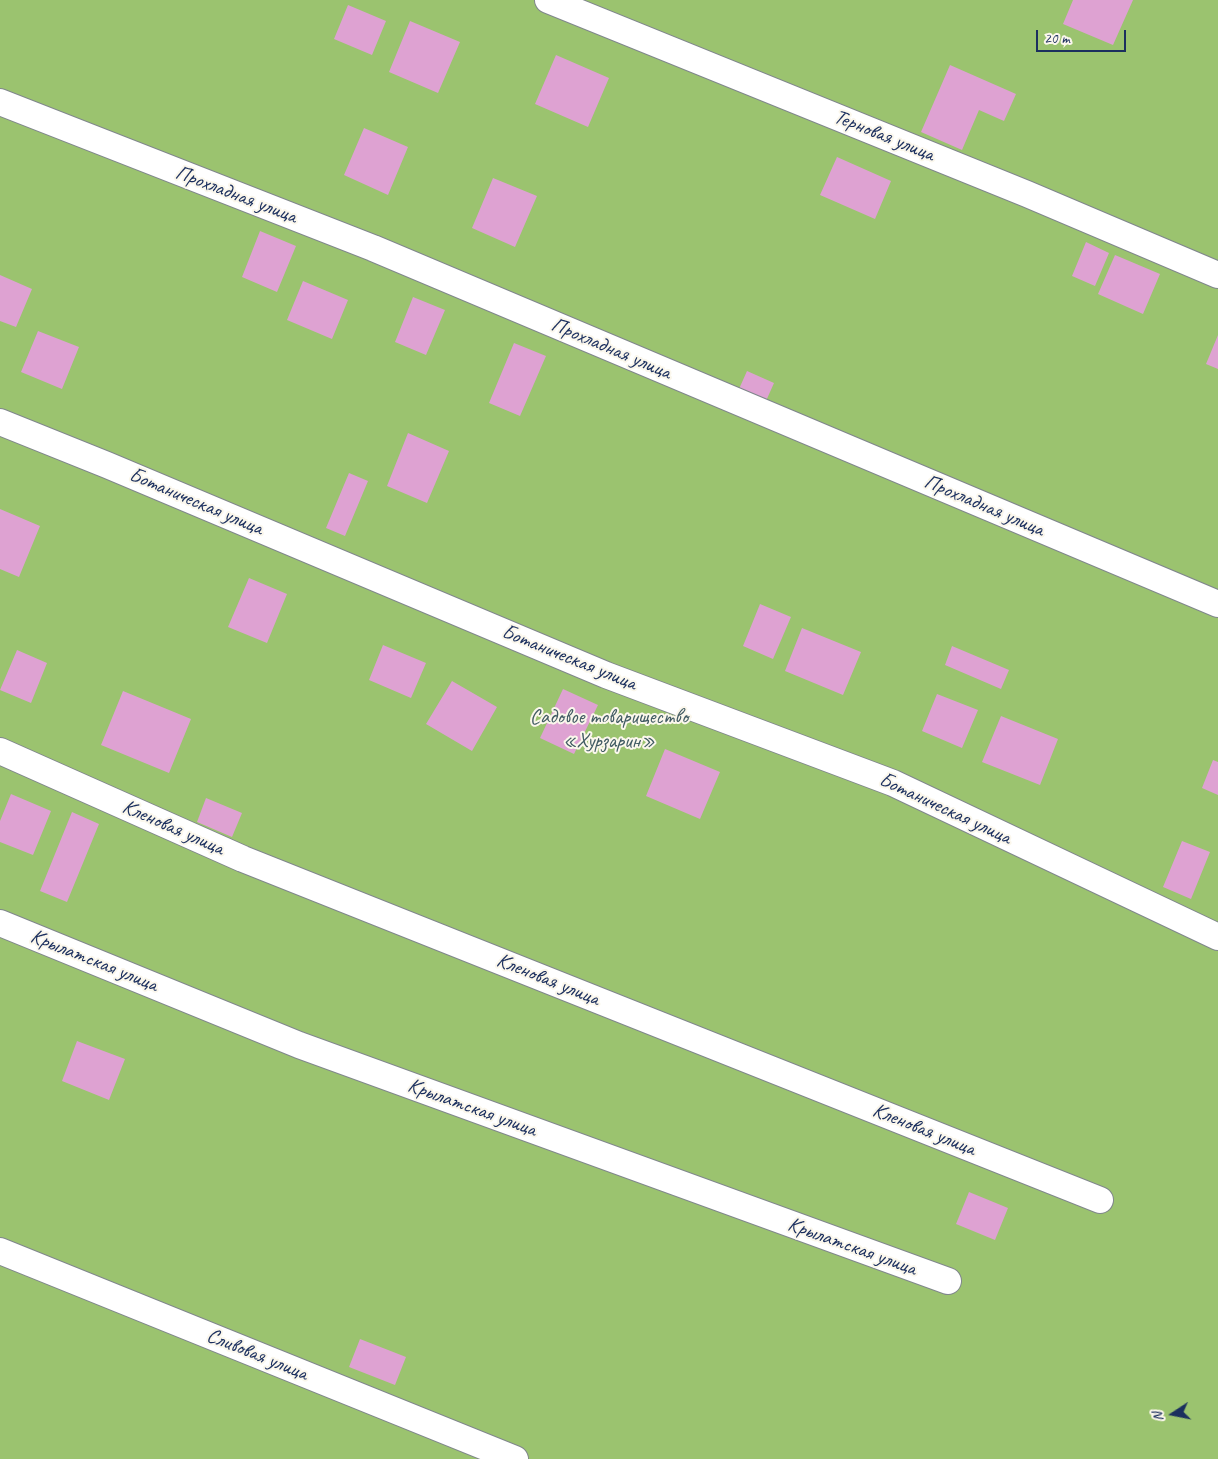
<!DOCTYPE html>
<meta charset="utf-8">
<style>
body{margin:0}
#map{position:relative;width:1218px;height:1459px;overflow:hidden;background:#e5dfba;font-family:Caveat,sans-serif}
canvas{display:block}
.north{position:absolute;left:1148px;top:1389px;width:50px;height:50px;-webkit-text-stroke:4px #fbf7ec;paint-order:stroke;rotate:259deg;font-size:14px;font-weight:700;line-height:20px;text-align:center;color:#1b2f5e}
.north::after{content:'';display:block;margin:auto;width:18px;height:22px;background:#1b2f5e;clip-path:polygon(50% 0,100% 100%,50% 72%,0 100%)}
.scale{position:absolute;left:1036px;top:30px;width:90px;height:22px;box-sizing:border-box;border:2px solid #1b2f5e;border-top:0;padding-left:6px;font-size:15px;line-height:18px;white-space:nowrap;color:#1b2f5e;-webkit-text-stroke:4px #fbf7ec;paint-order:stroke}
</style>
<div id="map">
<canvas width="1218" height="1459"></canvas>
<div class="north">N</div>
<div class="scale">20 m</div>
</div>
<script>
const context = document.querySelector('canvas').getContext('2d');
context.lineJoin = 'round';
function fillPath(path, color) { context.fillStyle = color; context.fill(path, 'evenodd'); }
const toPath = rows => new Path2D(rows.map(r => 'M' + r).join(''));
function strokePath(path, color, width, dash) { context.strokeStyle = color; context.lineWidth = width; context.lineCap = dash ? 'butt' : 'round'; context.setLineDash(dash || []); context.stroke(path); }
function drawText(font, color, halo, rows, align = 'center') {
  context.font = font + ' Caveat,sans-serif'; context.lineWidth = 4; context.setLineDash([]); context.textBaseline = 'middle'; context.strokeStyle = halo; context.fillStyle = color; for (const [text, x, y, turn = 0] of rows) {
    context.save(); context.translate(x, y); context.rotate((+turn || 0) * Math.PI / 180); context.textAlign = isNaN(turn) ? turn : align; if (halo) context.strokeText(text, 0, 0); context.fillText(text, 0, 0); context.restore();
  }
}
const green = toPath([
 [0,0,1218,0,1218,1459,0,1459]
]);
const building = toPath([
 [1073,0,1133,0,1113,45,1063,24],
 [348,5,386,21,372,55,334,39],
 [410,21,460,42,438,93,389,72],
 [556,55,609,78,588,127,535,104],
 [950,65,1016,94,1004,121,979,110,962,150,921,132],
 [364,128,408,147,388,195,344,175],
 [837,157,891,181,875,219,820,195],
 [493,178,537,196,515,247,472,228],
 [260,231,296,246,277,292,242,277],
 [1086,242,1109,253,1095,286,1072,276],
 [1115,255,1160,274,1143,314,1098,294],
 [0,275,32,289,16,327,0,321],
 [303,281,348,300,332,339,287,320],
 [413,297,445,310,426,355,395,342],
 [38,331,79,347,62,389,21,372],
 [1218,335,1218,369,1206,364],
 [514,343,546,356,520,416,489,403],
 [747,371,774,383,766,401,739,389],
 [408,433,449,451,427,503,387,486],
 [349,473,368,481,345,536,326,528],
 [0,509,40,526,19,577,0,569],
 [249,578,287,594,267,643,228,627],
 [760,604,791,617,773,659,743,646],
 [802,628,861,652,843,695,785,671],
 [383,645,426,663,411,698,369,680],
 [952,646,1009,670,1001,689,945,665],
 [17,650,47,663,31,703,0,690],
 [452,681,497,707,472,751,426,724],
 [563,689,598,705,574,754,540,738],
 [123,691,191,719,169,773,101,745],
 [937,694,978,710,962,748,922,731],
 [1001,716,1058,739,1040,785,982,762],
 [665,749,720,772,700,819,646,796],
 [1213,760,1218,762,1218,795,1202,788],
 [11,794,51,811,33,855,0,842,0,821],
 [206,798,242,813,232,837,197,822],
 [72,812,99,824,67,902,40,891],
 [1182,841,1210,852,1191,899,1163,887],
 [77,1041,125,1059,109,1100,62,1081],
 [969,1192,1008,1208,995,1240,956,1224],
 [360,1339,406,1357,395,1385,349,1367]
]);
const minor = toPath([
 [548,0,1027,194,1218,275],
 [0,102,373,248,1218,604],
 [0,422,107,465,606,675,893,783,1218,937],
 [0,751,243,859,1100,1200],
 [0,923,299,1045,948,1281],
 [0,1251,515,1459]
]);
const streetNames = [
 ["Терновая улица",884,136,22],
 ["Прохладная улица",236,195,21],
 ["Прохладная улица",611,349,23],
 ["Ботаническая улица",196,502,23],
 ["Прохладная улица",984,506,23],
 ["Ботаническая улица",569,658,22],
 ["Ботаническая улица",945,809,25],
 ["Кленовая улица",173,828,24],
 ["Крылатская улица",94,961,22],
 ["Кленовая улица",548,980,22],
 ["Крылатская улица",472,1108,20],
 ["Кленовая улица",924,1130,22],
 ["Крылатская улица",852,1247,20],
 ["Сливовая улица",257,1355,22]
];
const parkNames = [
 ["Садовое товарищество",609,717],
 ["«Хурзарин»",609,741]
];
fillPath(green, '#9bc36f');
fillPath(building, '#dea2d2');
strokePath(minor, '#80878c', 28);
strokePath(minor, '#fff', 26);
drawText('21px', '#1b2f5e', '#fbf7ec', streetNames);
drawText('21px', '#415b63', '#fbf7ec', parkNames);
</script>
